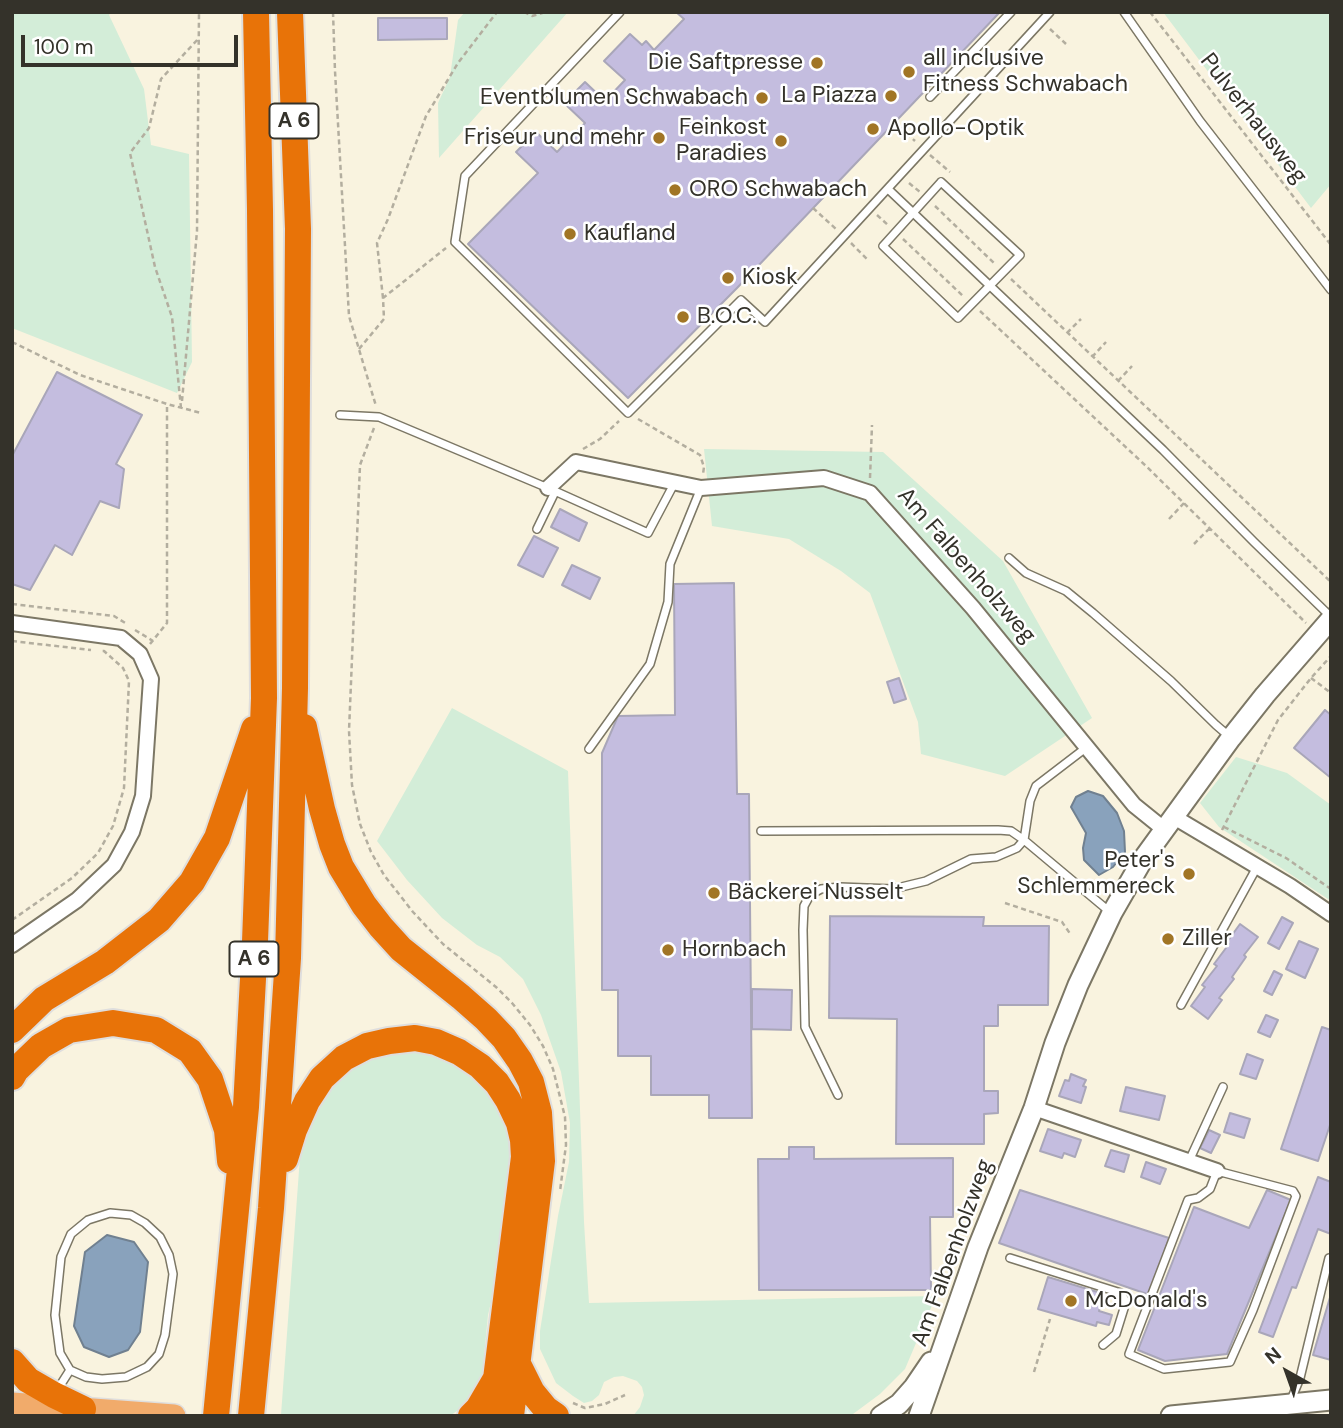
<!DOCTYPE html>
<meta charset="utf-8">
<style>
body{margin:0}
#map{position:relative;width:1343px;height:1428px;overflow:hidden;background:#f9f3df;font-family:"DM Sans",sans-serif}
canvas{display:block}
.frame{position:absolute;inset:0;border:14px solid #34322a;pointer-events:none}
.north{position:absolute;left:1252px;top:1337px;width:70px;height:70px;-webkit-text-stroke:5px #fff;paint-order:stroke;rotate:320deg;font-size:19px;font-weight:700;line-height:28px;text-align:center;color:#34322a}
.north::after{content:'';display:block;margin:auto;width:24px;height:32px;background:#34322a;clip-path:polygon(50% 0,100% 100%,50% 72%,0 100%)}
.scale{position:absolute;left:21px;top:35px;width:217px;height:32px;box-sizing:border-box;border:4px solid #34322a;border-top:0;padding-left:9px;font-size:21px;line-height:24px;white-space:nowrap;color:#34322a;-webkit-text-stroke:5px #fff;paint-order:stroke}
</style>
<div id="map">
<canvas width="1343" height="1428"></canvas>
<div class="frame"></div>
<div class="north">N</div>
<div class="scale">100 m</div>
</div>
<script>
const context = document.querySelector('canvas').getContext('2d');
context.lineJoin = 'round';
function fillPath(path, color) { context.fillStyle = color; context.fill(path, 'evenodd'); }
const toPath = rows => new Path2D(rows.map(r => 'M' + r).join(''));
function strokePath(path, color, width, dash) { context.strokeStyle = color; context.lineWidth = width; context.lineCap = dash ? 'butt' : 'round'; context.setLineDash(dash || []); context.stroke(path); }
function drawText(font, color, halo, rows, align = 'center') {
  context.font = font + ' "DM Sans",sans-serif'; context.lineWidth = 5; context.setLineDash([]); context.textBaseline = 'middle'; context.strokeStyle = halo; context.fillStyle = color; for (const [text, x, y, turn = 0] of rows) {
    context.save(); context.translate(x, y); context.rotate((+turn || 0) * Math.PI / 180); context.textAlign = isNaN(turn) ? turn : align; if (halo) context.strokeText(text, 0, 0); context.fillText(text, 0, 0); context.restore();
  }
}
const green = toPath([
 [12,12,111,12,109,15,144,89,151,145,189,154,192,362,177,393,12,328],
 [465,12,568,12,439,158,438,103,450,77,458,20],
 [1163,12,1331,12,1331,184,1311,208],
 [704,449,883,452,1003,561,1092,718,1005,776,921,754,918,722,870,593,841,571,789,539,712,526],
 [452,708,568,771,584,1222,589,1303,936,1296,905,1369,880,1394,853,1414,844,1416,633,1416,640,1407,644,1395,642,1387,637,1381,623,1376,614,1377,604,1382,599,1395,592,1401,584,1403,573,1396,556,1383,540,1349,540,1331,558,1216,569,1162,570,1123,561,1072,541,1015,523,979,500,957,477,945,442,918,407,880,377,841],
 [1236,757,1287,773,1331,805,1331,901,1219,827,1200,803],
 [392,1048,439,1051,487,1084,507,1120,514,1157,496,1281,488,1315,482,1377,465,1405,450,1416,281,1415,300,1157,303,1133,310,1110,341,1072]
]);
const water = toPath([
 [1088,791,1103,796,1117,813,1124,831,1125,852,1113,867,1099,875,1084,860,1083,848,1086,833,1071,807,1076,797,1088,791],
 [107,1235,134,1242,148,1262,140,1332,128,1350,109,1357,84,1347,74,1326,85,1252,107,1235]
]);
const building = toPath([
 [676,12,1000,12,737,288,628,398,468,244,538,173,516,152,536,132,557,152,585,123,564,103,585,82,605,101,625,80,604,61,630,34,642,45,646,41,654,50,684,19,676,12],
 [378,18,447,18,447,39,378,40,378,18],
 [57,372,142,415,116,464,124,469,119,508,100,501,72,555,55,545,30,590,12,584,12,456,57,372],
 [560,509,587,523,579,541,551,527,560,509],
 [534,536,558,548,543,577,518,565,534,536],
 [572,565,600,578,590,599,562,585,572,565],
 [734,583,737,794,749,794,752,1118,709,1118,709,1095,651,1095,651,1056,618,1056,618,990,602,990,602,753,618,716,675,715,674,584,734,583],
 [899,678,906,699,894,703,887,682,899,678],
 [1325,710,1331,715,1331,778,1294,748,1325,710],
 [830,916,984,917,983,926,1049,926,1048,1005,998,1005,998,1026,984,1026,984,1091,998,1091,998,1113,984,1114,984,1144,896,1144,897,1019,829,1018,830,916],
 [1282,917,1293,923,1279,949,1268,943,1282,917],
 [1240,924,1258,937,1244,955,1246,957,1232,977,1234,979,1219,998,1222,1000,1208,1019,1191,1006,1205,987,1202,985,1217,966,1214,964,1229,944,1227,942,1240,924],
 [1299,941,1318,949,1305,978,1286,969,1299,941],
 [1274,971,1282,975,1272,995,1264,991,1274,971],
 [752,989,792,990,791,1030,752,1029,752,989],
 [1266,1015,1278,1020,1270,1037,1258,1032,1266,1015],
 [1322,1027,1331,1030,1331,1122,1318,1161,1281,1149,1322,1027],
 [1247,1054,1263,1060,1256,1079,1240,1074,1247,1054],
 [1071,1074,1086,1080,1083,1086,1086,1087,1081,1103,1059,1096,1065,1080,1069,1081,1071,1074],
 [1126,1087,1165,1096,1159,1120,1120,1111,1126,1087],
 [1230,1113,1250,1119,1244,1138,1224,1132,1230,1113],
 [1048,1129,1081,1140,1075,1157,1064,1153,1062,1158,1040,1151,1048,1129],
 [1209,1130,1220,1135,1211,1153,1200,1148,1209,1130],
 [789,1147,814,1147,814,1159,953,1158,953,1217,930,1217,931,1290,759,1290,758,1159,789,1159,789,1147],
 [1111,1150,1129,1155,1124,1172,1105,1166,1111,1150],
 [1146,1162,1166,1169,1160,1184,1141,1177,1146,1162],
 [1318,1177,1331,1182,1331,1234,1318,1229,1296,1288,1292,1287,1273,1337,1259,1332,1318,1177],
 [1020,1190,1169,1238,1150,1295,999,1243,1020,1190],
 [1267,1190,1291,1200,1227,1354,1165,1361,1138,1350,1194,1207,1249,1228,1267,1190],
 [1048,1277,1104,1294,1099,1311,1112,1315,1109,1325,1097,1322,1096,1326,1038,1309,1048,1277],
 [1331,1294,1331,1360,1313,1355,1331,1294]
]);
const path = toPath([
 [333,12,335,71,349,316,376,406],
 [524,12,532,16,546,12],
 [1150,12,1331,245],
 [1050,29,1066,44],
 [894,122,915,141],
 [930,155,950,172],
 [909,183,920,192],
 [935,206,996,265],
 [813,208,836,229],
 [877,215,888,225],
 [903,239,964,297],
 [851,243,869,261],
 [1011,279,1331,582],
 [383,298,377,243,388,219,426,116,458,63,497,12],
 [980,311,1146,466,1306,623],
 [1067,333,1081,319],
 [12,342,80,375,167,404,201,413],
 [359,349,384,319,383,298,446,248],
 [1092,357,1106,342],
 [1118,381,1132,366],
 [182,401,197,231,199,12],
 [181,408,172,317,155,267,130,153,149,128,161,79,199,38],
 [638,419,700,455,704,467,703,474],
 [374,428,360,465,349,731,352,785,360,824,371,852,384,875,413,912,443,944,496,987,512,1003,530,1025,543,1046,553,1069,565,1117,566,1145,560,1191],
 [583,449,600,439,619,421],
 [870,478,872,425],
 [1169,519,1184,503],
 [1194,544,1210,528],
 [12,604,114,616,127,624],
 [135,630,153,641],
 [12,641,91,650],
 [150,644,167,623,167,404],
 [1311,678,1331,693],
 [1224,827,1286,858,1331,889],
 [1222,830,1278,720,1311,678,1331,656],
 [1005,903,1062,922,1071,935],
 [12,920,72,878,98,853,113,826,124,788,129,681,123,668,104,651,101,651],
 [1034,1372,1050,1319],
 [573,1403,585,1408,605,1404,625,1395]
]);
const lane = toPath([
 [620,12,465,176,455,242,628,413,741,300,765,322,1050,12],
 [1124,12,1200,121,1331,290],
 [930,97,1011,12],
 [941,182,1020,255,958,318,883,246,941,182],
 [888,189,1163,450,1254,542,1330,616],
 [340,415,379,417,548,488,648,533,675,482],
 [537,529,555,492],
 [1009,558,1026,573,1066,591,1093,613,1171,681,1216,725,1230,737],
 [589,749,650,664,668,602,670,564,701,488],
 [761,831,998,830,1011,831,1024,840,1110,912],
 [1181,1005,1257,867],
 [838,1095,805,1027,803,930,804,906,810,895,821,889,840,887,893,889,926,881,971,859,996,857,1017,848,1024,840,1030,801,1036,786,1087,747],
 [1189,1161,1223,1087],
 [1217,1171,1293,1191,1296,1196,1253,1310,1230,1362,1164,1369,1129,1354,1188,1200,1198,1198,1210,1189,1217,1171],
 [1010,1258,1121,1293,1126,1302,1116,1334,1103,1345],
 [56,1392,70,1370,60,1353,55,1315,61,1257,71,1234,88,1220,110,1213,131,1215,145,1223,160,1237,169,1255,173,1274,165,1335,159,1354,147,1367,126,1377,102,1379,86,1377,70,1370],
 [1291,1400,1300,1378,1329,1258]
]);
const street = toPath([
 [548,488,576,462,701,488,824,478,870,493,973,608,1134,805,1165,830],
 [12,623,121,638,140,654,151,679,143,796,132,832,114,865,77,900,12,945],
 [1174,817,1290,886,1331,914],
 [1034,1108,1217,1171]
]);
const secondary = toPath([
 [881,1416,899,1404,914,1387,931,1362],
 [919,1416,978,1247,1034,1108,1055,1043,1078,985,1112,913,1143,859,1231,738,1265,695,1331,619],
 [1171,1416,1331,1400]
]);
const primary = toPath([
 [12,1404,174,1416]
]);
const highway = toPath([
 [304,727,322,809,332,844,341,867,364,905,381,927,401,949,461,997,486,1019,504,1038,520,1061,531,1082,539,1113,542,1161,511,1416],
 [12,1030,44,999,105,962,159,920,192,882,217,838,254,729],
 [12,1077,16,1070,41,1046,69,1030,113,1023,156,1030,190,1051,210,1079,227,1130,230,1161],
 [285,1159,294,1130,307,1101,322,1078,344,1058,367,1046,389,1041,415,1038,436,1042,459,1052,480,1066,497,1083,508,1100,519,1123,523,1140,524,1157,496,1379,495,1415],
 [12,1362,28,1380,54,1395,83,1409],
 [517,1362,532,1392,546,1409,556,1416],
 [216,1416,246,1107,255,942,264,698,260,210,256,12],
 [251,1416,271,1208,288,958,295,688,298,229,290,12],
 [471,1416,478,1409,495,1380]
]);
const markers = [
 [817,63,7,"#a17525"],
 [909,72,7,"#a17525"],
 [891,96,7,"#a17525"],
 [762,98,7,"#a17525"],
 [873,129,7,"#a17525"],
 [659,138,7,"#a17525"],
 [781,141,7,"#a17525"],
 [675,190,7,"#a17525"],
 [570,234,7,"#a17525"],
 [728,278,7,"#a17525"],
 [683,317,7,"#a17525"],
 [1189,874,7,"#a17525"],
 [714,893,7,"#a17525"],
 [1168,939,7,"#a17525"],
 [668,950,7,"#a17525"],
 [1071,1301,7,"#a17525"]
];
const shields = [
 [294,121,49],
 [254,959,49]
];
const shieldNames = [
 ["A 6",294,121],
 ["A 6",254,959]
];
const poiNames = [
 ["all inclusive",923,59],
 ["Fitness Schwabach",923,85],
 ["Die Saftpresse",803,63,"right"],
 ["La Piazza",877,96,"right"],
 ["Eventblumen Schwabach",748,98,"right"],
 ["Feinkost",767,128,"right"],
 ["Paradies",767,154,"right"],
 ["Apollo-Optik",887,129],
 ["Friseur und mehr",645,138,"right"],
 ["ORO Schwabach",689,190],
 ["Kaufland",584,234],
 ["Kiosk",742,278],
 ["B.O.C.",697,317],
 ["Peter's",1175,861,"right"],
 ["Schlemmereck",1175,887,"right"],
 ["Bäckerei Nusselt",728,893],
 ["Ziller",1182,939],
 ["Hornbach",682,950],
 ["McDonald's",1085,1301]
];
const streetNames = [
 ["Pulverhausweg",1253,119,52],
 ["Am Falbenholzweg",966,566,49],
 ["Am Falbenholzweg",953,1253,-70]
];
fillPath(green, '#d3edd8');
fillPath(water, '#89a2bc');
strokePath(water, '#708090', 2);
fillPath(building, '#c4bddf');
strokePath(building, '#a9a6b9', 2);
strokePath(lane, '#7c7765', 10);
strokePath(street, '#7c7765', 18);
strokePath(secondary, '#7c7765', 23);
strokePath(primary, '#dfdedd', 26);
strokePath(highway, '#dfdedd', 30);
strokePath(path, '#b3ae9f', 2.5, [5, 3.5]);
strokePath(lane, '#fff', 7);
strokePath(street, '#fff', 14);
strokePath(secondary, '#fff', 19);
strokePath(primary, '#f1ab6b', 23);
strokePath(highway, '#e87308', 26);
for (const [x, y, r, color] of markers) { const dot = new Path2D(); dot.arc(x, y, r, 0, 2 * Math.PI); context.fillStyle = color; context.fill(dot); strokePath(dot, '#fff', 2.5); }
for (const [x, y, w] of shields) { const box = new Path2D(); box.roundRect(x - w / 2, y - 17.5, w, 35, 5); context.fillStyle = '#fff'; context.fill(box); strokePath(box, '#34322a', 2); }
drawText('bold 21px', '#34322a', null, shieldNames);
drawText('23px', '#34322a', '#fff', poiNames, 'left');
drawText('23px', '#34322a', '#fff', streetNames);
</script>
